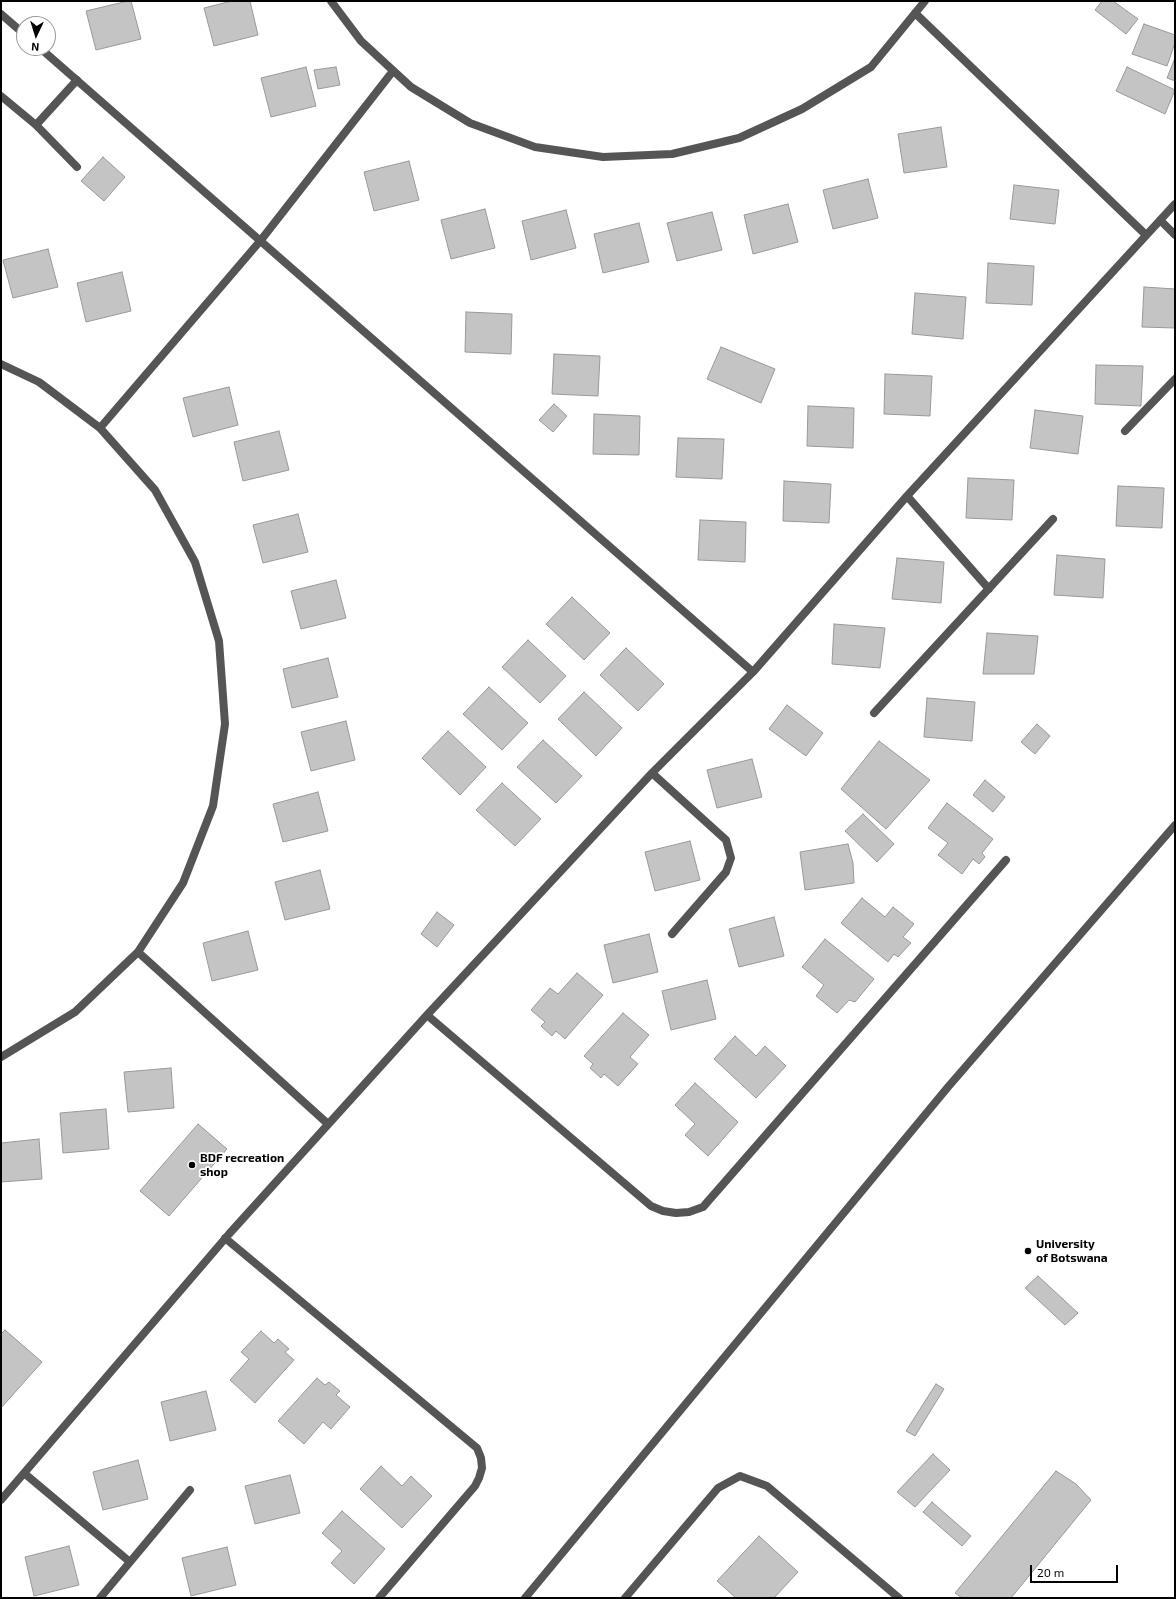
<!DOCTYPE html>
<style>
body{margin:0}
#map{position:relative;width:1176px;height:1599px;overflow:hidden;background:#fff;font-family:"Exo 2",sans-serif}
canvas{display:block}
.frame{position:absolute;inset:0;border:2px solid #000;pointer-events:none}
.north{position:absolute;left:16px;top:16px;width:40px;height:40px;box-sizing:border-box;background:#fff;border:1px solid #999;border-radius:50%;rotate:184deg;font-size:11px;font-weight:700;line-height:16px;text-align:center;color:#000}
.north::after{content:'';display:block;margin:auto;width:14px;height:18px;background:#000;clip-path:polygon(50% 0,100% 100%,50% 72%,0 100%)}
.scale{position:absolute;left:1030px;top:1565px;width:88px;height:18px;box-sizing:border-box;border:2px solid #000;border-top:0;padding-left:5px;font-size:12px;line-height:14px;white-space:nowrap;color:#000;-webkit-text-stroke:3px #fff;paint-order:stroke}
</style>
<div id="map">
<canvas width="1176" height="1599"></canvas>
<div class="frame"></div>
<div class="north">N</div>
<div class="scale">20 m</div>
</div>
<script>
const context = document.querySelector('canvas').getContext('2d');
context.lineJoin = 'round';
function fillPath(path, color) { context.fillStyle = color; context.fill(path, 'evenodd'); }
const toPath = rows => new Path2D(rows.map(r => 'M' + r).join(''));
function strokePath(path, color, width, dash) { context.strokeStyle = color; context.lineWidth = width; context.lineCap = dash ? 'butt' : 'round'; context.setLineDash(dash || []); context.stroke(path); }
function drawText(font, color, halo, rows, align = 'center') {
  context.font = font + ' "Exo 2",sans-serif'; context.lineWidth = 3.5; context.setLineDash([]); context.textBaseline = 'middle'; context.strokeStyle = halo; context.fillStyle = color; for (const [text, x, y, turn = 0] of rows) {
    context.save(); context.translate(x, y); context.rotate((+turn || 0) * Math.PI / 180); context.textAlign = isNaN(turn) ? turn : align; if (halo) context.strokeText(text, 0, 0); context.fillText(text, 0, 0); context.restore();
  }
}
const building = toPath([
 [128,1,131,1,141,39,96,50,86,11,128,1],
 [232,1,250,1,258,35,214,46,204,8,232,1],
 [1102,1,1113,1,1138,19,1126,34,1095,10,1102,1],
 [1144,24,1175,35,1175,43,1167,66,1132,54,1144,24],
 [1175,58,1175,81,1167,78,1175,58],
 [306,67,316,106,271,117,261,78,306,67],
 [336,67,340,85,318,89,314,70,336,67],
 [1127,67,1175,90,1165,114,1116,91,1127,67],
 [941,127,947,167,904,173,898,134,941,127],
 [103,157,125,177,104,201,81,181,103,157],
 [409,161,419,200,374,211,364,172,409,161],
 [868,179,878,218,833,229,823,190,868,179],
 [1014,185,1059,190,1055,224,1010,219,1014,185],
 [788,204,798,242,753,254,744,215,788,204],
 [485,209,495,248,451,259,441,220,485,209],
 [566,210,576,248,531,260,522,221,566,210],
 [712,212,722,250,677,261,667,223,712,212],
 [639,223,649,262,603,273,594,234,639,223],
 [48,249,58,287,13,298,3,260,48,249],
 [988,263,1034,266,1032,305,986,303,988,263],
 [122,272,131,311,86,322,77,283,122,272],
 [1144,287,1175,289,1175,328,1142,327,1144,287],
 [915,293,966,297,963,339,912,334,915,293],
 [466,312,512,314,511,354,465,352,466,312],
 [721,347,775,369,761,403,707,379,721,347],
 [554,354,600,356,598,396,552,394,554,354],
 [1096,365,1143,366,1141,406,1095,404,1096,365],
 [885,374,932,376,930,416,884,414,885,374],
 [229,387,238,425,193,437,183,398,229,387],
 [554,404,567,416,553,432,539,420,554,404],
 [808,406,854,408,853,448,807,446,808,406],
 [1035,410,1083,416,1078,454,1030,448,1035,410],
 [594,414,640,416,639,455,593,454,594,414],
 [279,431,289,470,243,481,234,442,279,431],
 [678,438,724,439,722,479,676,477,678,438],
 [968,478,1014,480,1012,520,966,518,968,478],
 [784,481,831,484,829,523,783,521,784,481],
 [1118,486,1164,488,1162,528,1116,526,1118,486],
 [298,514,308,552,263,563,253,525,298,514],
 [700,520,746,522,745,562,698,560,700,520],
 [1057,555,1105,559,1103,598,1054,595,1057,555],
 [897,558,944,562,941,603,892,599,897,558],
 [336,580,346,618,301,629,291,591,336,580],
 [572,597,610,633,584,660,546,624,572,597],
 [834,624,885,628,880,668,832,664,834,624],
 [987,633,1038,636,1034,674,983,674,987,633],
 [528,640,566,676,540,703,502,667,528,640],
 [626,648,664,684,638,711,600,675,626,648],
 [328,658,338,697,292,708,283,669,328,658],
 [489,687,528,723,502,750,463,714,489,687],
 [584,692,622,728,596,756,558,719,584,692],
 [927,698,975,702,972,741,924,737,927,698],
 [787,705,823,733,806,756,769,729,787,705],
 [346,721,355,760,311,771,301,732,346,721],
 [1037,724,1050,736,1035,754,1021,742,1037,724],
 [448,731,486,767,460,795,422,758,448,731],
 [543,740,582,776,556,803,517,767,543,740],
 [879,741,930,780,886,829,841,789,879,741],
 [752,759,762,797,717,808,707,770,752,759],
 [985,780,1005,797,993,812,973,795,985,780],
 [502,783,541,819,515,846,476,810,502,783],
 [318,792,328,831,283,842,273,804,318,792],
 [947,803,993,839,982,853,985,857,979,864,973,859,962,874,938,855,948,843,928,828,947,803],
 [863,814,894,844,877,862,845,831,863,814],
 [690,841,700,880,655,891,645,852,690,841],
 [848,844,853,863,854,883,805,890,800,852,848,844],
 [320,870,330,909,285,920,275,882,320,870],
 [862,898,885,917,893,907,914,924,903,937,911,943,898,957,894,954,888,962,841,923,862,898],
 [437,912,454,925,437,947,421,934,437,912],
 [774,917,784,956,739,967,729,929,774,917],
 [248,931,258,970,212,981,203,943,248,931],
 [649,934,658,972,613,983,604,945,649,934],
 [825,939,874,979,855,1002,849,1000,837,1013,816,996,824,985,802,967,825,939],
 [577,973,603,995,565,1039,556,1031,552,1036,541,1026,545,1022,531,1010,550,988,558,994,577,973],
 [707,980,716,1019,671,1030,662,991,707,980],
 [623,1013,649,1035,630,1057,638,1064,618,1086,604,1074,601,1078,590,1068,593,1064,584,1056,623,1013],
 [735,1036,756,1056,765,1046,786,1066,756,1098,714,1059,735,1036],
 [171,1068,174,1108,128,1112,124,1072,171,1068],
 [695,1083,738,1122,708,1156,685,1135,695,1124,675,1105,695,1083],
 [106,1109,109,1149,63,1153,60,1113,106,1109],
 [198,1124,227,1149,169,1216,140,1191,198,1124],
 [39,1139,42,1179,1,1182,1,1143,39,1139],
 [1038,1276,1078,1313,1065,1325,1025,1288,1038,1276],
 [5,1330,42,1362,1,1408,1,1334,5,1330],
 [261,1331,274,1343,278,1339,289,1349,285,1352,294,1360,255,1403,230,1380,249,1359,241,1352,261,1331],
 [317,1378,325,1385,329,1382,340,1391,336,1395,350,1407,331,1429,323,1422,304,1444,278,1421,317,1378],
 [936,1384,944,1389,915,1436,906,1431,936,1384],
 [206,1391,216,1430,170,1441,161,1402,206,1391],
 [933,1454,950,1470,915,1507,897,1492,933,1454],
 [138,1460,148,1499,103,1510,93,1472,138,1460],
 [381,1466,402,1486,411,1476,432,1496,402,1528,360,1489,381,1466],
 [1056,1471,1076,1484,1091,1500,1011,1598,962,1598,955,1593,1056,1471],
 [290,1475,300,1513,255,1524,245,1486,290,1475],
 [932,1502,971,1536,962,1546,923,1512,932,1502],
 [342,1511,385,1549,354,1584,331,1563,342,1551,322,1533,342,1511],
 [759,1536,798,1572,774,1598,736,1598,717,1581,759,1536],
 [69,1546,79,1585,34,1596,25,1557,69,1546],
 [227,1547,236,1585,191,1596,182,1558,227,1547]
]);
const lane = toPath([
 [1,96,36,125,77,167],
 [36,125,77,80],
 [625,1598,718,1488,740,1476,767,1486,899,1598]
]);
const street = toPath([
 [331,1,361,41,411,87,470,123,535,147,603,157,672,154,739,138,802,109,871,67,925,1],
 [915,13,1146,235],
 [1,14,24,34],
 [40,48,753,672],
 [1160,220,1175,235],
 [1,364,39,382,100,428,155,490,195,562,219,641,225,724,213,806,183,883,138,952,75,1012,1,1057],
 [100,428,261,240,393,71],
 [1125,431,1175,379],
 [907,496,989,589],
 [874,713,1053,519],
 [652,773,726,840,731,858,726,872,672,934],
 [138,952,328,1124],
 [427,1015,651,1206,663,1211,676,1213,689,1212,703,1207,1006,860],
 [225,1238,477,1448,481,1458,482,1468,479,1478,475,1486,379,1598],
 [24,1473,130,1562],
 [1,1500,229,1234,427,1015,652,773,753,672,907,496,1175,204],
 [100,1598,190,1490],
 [525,1598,948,1087,1175,825]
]);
const markers = [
 [192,1165,4,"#000"],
 [1028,1251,4,"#000"]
];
const poiNames = [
 ["BDF recreation",200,1158],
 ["shop",200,1172],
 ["University",1036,1244],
 ["of Botswana",1036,1258]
];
fillPath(building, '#c4c4c4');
strokePath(building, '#999', 1);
strokePath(lane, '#555', 8);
strokePath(street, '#555', 8);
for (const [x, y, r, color] of markers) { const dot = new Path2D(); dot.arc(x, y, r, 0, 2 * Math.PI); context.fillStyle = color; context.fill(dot); strokePath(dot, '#fff', 1.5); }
drawText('bold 12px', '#000', '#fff', poiNames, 'left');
</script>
